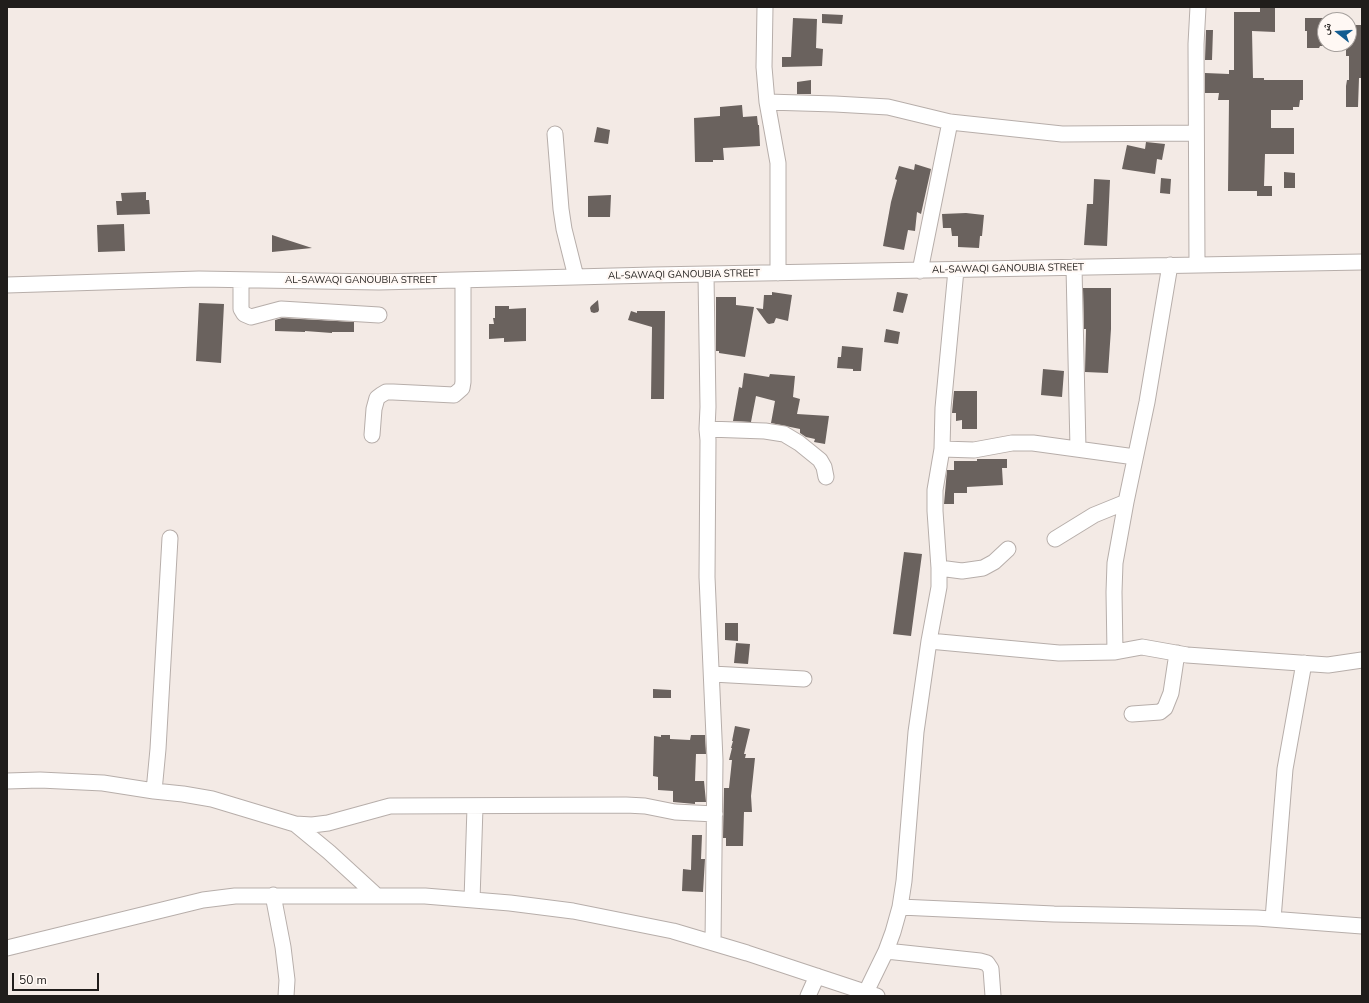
<!DOCTYPE html>
<meta charset="utf-8">
<style>
body{margin:0}
#map{position:relative;width:1369px;height:1003px;overflow:hidden;background:#f3eae5;font-family:"Nunito Sans","Noto Naskh Arabic",sans-serif}
canvas{display:block}
.frame{position:absolute;inset:0;border:8px solid #201d1b;pointer-events:none}
.north{position:absolute;left:1317px;top:12px;width:40px;height:40px;box-sizing:border-box;background:#fff8f4;border:1px solid #a6a09d;border-radius:50%;rotate:287deg;font-size:11px;font-weight:700;line-height:16px;text-align:center;color:#201d1b}
.north::after{content:'';display:block;margin:auto;width:14px;height:18px;background:#135c90;clip-path:polygon(50% 0,100% 100%,50% 72%,0 100%)}
.scale{position:absolute;left:12px;top:973px;width:87px;height:18px;box-sizing:border-box;border:2px solid #201d1b;border-top:0;padding-left:5px;font-size:12px;line-height:14px;white-space:nowrap;color:#201d1b;-webkit-text-stroke:3px #fff8f4;paint-order:stroke}
</style>
<div id="map">
<canvas width="1369" height="1003"></canvas>
<div class="frame"></div>
<div class="north">ش</div>
<div class="scale">50 m</div>
</div>
<script>
const context = document.querySelector('canvas').getContext('2d');
context.lineJoin = 'round';
function fillPath(path, color) { context.fillStyle = color; context.fill(path, 'evenodd'); }
const toPath = rows => new Path2D(rows.map(r => 'M' + r).join(''));
function strokePath(path, color, width, dash) { context.strokeStyle = color; context.lineWidth = width; context.lineCap = dash ? 'butt' : 'round'; context.setLineDash(dash || []); context.stroke(path); }
function drawText(font, color, halo, rows, align = 'center') {
  context.font = font + ' "Nunito Sans",sans-serif'; context.lineWidth = 4; context.setLineDash([]); context.textBaseline = 'middle'; context.strokeStyle = halo; context.fillStyle = color; for (const [text, x, y, turn = 0] of rows) {
    context.save(); context.translate(x, y); context.rotate((+turn || 0) * Math.PI / 180); context.textAlign = isNaN(turn) ? turn : align; if (halo) context.strokeText(text, 0, 0); context.fillText(text, 0, 0); context.restore();
  }
}
const building = toPath([
 [1260,7,1275,7,1275,32,1252,31,1253,78,1264,78,1264,80,1303,80,1303,100,1300,100,1299,107,1293,107,1293,110,1271,110,1271,128,1294,128,1294,154,1265,154,1264,186,1272,186,1272,196,1257,196,1257,191,1228,191,1229,100,1218,100,1219,93,1205,93,1205,73,1229,74,1229,70,1234,70,1234,12,1260,12],
 [822,14,843,15,842,24,822,23],
 [793,18,817,19,816,48,823,49,822,66,782,67,782,57,791,57],
 [1305,18,1324,18,1324,46,1320,46,1319,48,1307,48,1307,31,1305,31],
 [1349,25,1362,25,1362,78,1359,78,1358,107,1346,107,1346,86,1347,80,1349,80,1349,56,1346,56,1346,44,1349,44],
 [1206,30,1213,30,1212,60,1205,60],
 [811,80,811,94,797,94,797,82],
 [742,105,743,117,757,116,758,125,759,125,760,146,723,148,724,160,713,160,713,162,695,162,694,118,720,116,720,107],
 [597,127,610,130,608,144,594,142],
 [1146,142,1165,144,1162,160,1157,159,1155,174,1122,169,1127,145,1145,149],
 [915,164,931,169,921,214,917,212,915,231,908,230,904,250,883,246,891,202,897,180,895,179,899,166,914,170],
 [1284,172,1295,173,1295,188,1284,188],
 [1161,178,1171,179,1170,194,1160,193],
 [1094,179,1110,180,1107,246,1084,245,1087,204,1093,204],
 [146,192,146,200,149,200,150,214,117,215,116,201,122,201,121,193],
 [611,195,610,217,588,217,588,196],
 [966,213,984,215,982,236,980,236,979,248,958,247,958,236,952,236,951,228,943,228,942,214],
 [124,224,125,251,98,252,97,225],
 [272,235,312,248,272,252],
 [1083,288,1111,288,1111,329,1108,373,1085,372,1086,329,1084,329],
 [772,292,792,295,788,321,776,318,774,323,769,324,767,323,756,308,763,309,764,295,772,295],
 [897,292,908,294,903,313,893,311],
 [716,297,736,297,736,305,754,307,745,357,719,353,719,351,716,351],
 [598,300,599,310,598,312,594,313,591,312,590,308,591,306],
 [199,303,224,304,221,363,196,361],
 [495,306,509,306,509,309,526,308,526,341,504,342,504,338,489,339,489,324,494,324,493,318,495,318],
 [631,311,637,313,637,311,665,311,664,399,651,399,652,327,628,320],
 [282,318,354,322,354,332,332,332,332,333,305,331,305,332,275,331,275,320],
 [886,329,900,332,898,344,884,342],
 [842,346,863,348,861,371,853,371,853,369,837,368,838,357,841,357],
 [1043,369,1064,371,1062,397,1041,395],
 [744,373,769,377,770,374,795,376,793,397,800,399,797,414,829,416,825,444,814,442,815,439,806,437,800,433,800,429,771,423,775,401,756,396,751,422,733,421,739,387,742,388],
 [954,391,977,391,977,429,962,429,962,420,956,421,956,413,952,413],
 [977,459,1007,459,1007,468,1002,468,1003,485,967,487,967,493,954,493,954,504,944,504,947,470,954,470,954,461,977,461],
 [904,552,922,554,911,636,893,634],
 [725,623,738,623,738,641,725,640],
 [736,643,750,644,748,664,734,663],
 [653,689,671,690,671,698,653,698],
 [735,726,750,729,744,754,746,754,745,758,755,758,751,796,752,812,744,812,743,846,726,846,726,838,723,838,724,788,729,788,732,760,729,760,732,748,731,748,733,741,732,741],
 [661,735,670,735,670,739,690,740,691,735,705,735,706,754,696,754,695,781,704,781,706,802,695,802,695,804,673,802,673,791,658,790,658,777,653,776,654,736,661,737],
 [692,835,702,835,701,859,705,859,703,892,682,891,683,869,691,870]
]);
const minor = toPath([
 [765,7,764,67,767,102,778,163,778,273],
 [767,102,835,104,888,107,950,122,1062,134,1196,133],
 [555,134,561,209,564,229,576,277],
 [1197,265,1196,44,1198,7],
 [1074,267,1078,449],
 [920,271,950,122],
 [706,275,708,407,707,429,708,440,707,577,715,760,713,943],
 [241,280,241,309,244,314,251,317,281,309,379,315],
 [7,285,199,279,379,282,653,275,1362,262],
 [707,429,765,431,784,434,799,443,820,460,824,467,826,477],
 [372,435,374,409,377,398,381,395,386,392,393,392,454,395,462,388,463,382,463,280],
 [942,449,974,450,1012,443,1033,443,1135,457],
 [1055,539,1094,515,1126,502],
 [939,568,962,571,983,568,994,562,1008,549],
 [929,641,1059,653,1115,652,1142,647,1187,655,1328,665,1362,660],
 [1115,652,1114,592,1115,563,1126,502,1147,402,1170,265],
 [712,674,804,679],
 [1132,714,1160,712,1165,708,1171,693,1177,653],
 [7,781,40,780,103,783,154,791,183,794,212,799,295,824,312,825,328,823,390,806,626,805,645,806,675,812,715,814],
 [154,791,158,749,170,538],
 [295,824,329,852,377,896],
 [273,895,283,947,287,980,286,996],
 [472,900,475,807],
 [900,907,1054,914,1257,918,1362,926],
 [1273,919,1285,769,1304,663],
 [7,948,203,900,235,896,425,896,510,903,573,911,673,931,747,953,877,996],
 [886,951,980,961,987,963,991,969,993,996],
 [866,992,886,951,893,932,900,907,904,881,916,732,929,641,939,587,939,568,935,511,935,490,942,449,943,408,956,270],
 [808,996,817,976]
]);
const streetNames = [
 ["AL-SAWAQI GANOUBIA STREET",1008,269,-1],
 ["AL-SAWAQI GANOUBIA STREET",684,275,-1],
 ["AL-SAWAQI GANOUBIA STREET",361,281]
];
fillPath(building, '#6a625e');
strokePath(minor, '#b7aeaa', 17);
strokePath(minor, '#fff', 15);
drawText('10px', '#201d1b', '#fff8f4', streetNames);
</script>
